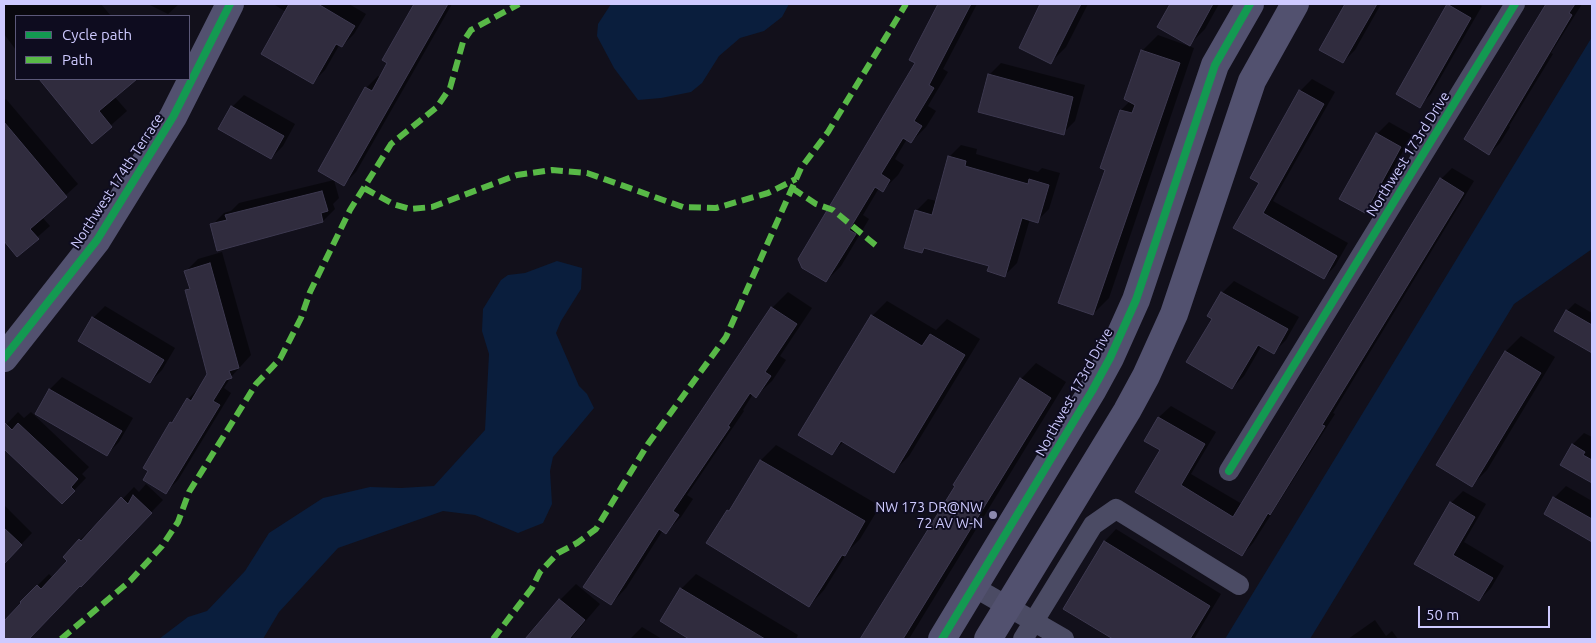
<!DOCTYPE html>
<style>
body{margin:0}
#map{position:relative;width:1596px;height:643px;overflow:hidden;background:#12101b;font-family:Ubuntu,sans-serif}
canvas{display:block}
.frame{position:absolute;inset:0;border:5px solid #cecaff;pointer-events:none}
.legend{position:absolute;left:15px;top:15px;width:175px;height:65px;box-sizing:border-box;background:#0e0c1f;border:1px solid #5b5879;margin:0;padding:6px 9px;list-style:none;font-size:15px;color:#cecaff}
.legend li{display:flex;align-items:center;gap:10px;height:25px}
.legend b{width:25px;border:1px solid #5b5879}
.scale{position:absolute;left:1418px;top:606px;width:132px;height:22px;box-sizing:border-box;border:2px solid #cecaff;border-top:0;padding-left:6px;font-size:15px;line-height:18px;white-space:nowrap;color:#cecaff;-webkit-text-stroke:4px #0e0c1f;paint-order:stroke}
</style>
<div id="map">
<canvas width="1596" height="643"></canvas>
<div class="frame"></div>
<ul class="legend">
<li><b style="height:6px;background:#139951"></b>Cycle path</li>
<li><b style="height:6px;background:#58b947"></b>Path</li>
</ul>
<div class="scale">50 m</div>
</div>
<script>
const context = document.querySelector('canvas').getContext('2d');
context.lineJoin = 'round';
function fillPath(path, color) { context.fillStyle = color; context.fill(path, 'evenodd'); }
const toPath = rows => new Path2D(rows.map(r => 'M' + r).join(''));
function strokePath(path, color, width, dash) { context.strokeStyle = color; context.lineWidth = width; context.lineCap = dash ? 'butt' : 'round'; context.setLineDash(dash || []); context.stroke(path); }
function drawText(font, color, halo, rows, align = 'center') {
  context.font = font + ' Ubuntu,sans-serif'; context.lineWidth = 4; context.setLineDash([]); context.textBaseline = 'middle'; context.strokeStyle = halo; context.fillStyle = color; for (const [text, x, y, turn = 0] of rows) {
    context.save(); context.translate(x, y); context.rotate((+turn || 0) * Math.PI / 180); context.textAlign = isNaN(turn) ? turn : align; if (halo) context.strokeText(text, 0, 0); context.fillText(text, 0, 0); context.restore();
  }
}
const water = toPath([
 [611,4,789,4,782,17,764,31,740,38,719,56,702,83,691,92,661,98,638,100,614,68,597,36,598,24],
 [1592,37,1592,249,1514,304,1310,639,1225,639],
 [557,261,582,268,581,289,561,321,556,333,579,386,587,394,594,408,553,457,550,471,552,504,543,523,518,533,475,515,443,511,338,548,279,612,263,639,159,639,188,617,207,611,245,571,269,533,323,498,370,487,401,488,434,486,485,430,489,354,482,331,483,309,501,280,508,275,525,273]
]);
const shadow = toPath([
 [4,4,101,4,111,16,16,16,16,50,4,34],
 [148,4,179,4,168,14],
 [276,4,349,4,366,14,354,34,342,46,340,44,325,70,313,82,286,12,275,5],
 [415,4,452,4,356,172,344,184,366,88,378,76,380,77,388,62,384,60],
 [939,4,977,4,943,69,948,72,928,106,936,111,926,127,911,142,907,139,895,159,904,165,898,175,883,190,879,188,863,215,869,219,841,266,826,281,917,62,911,59],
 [1042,4,1088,4,1066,47,1051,62,1020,47],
 [1171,4,1219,4,1205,29,1190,44,1158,27],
 [1346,4,1381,4,1355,50,1343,62,1321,49],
 [1449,4,1478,4,1482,6,1431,94,1419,106,1447,6],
 [1547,4,1582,4,1551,53,1553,54,1509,126,1510,127,1500,143,1489,154,1465,139],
 [1158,35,1194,48,1109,298,1093,314,1107,169,1121,110,1130,101,1142,51],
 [1001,63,1085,85,1075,121,1063,133,989,75],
 [40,79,135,79,114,96,127,111,92,142],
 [1312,79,1335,92,1273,201,1348,243,1335,266,1324,278,1235,227,1260,183,1300,91],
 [244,95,295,124,283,146,271,158,232,107],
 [6,99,78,184,42,217,50,226,17,255,4,239,4,101],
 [1389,122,1412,135,1376,200,1364,211,1377,134],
 [961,145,977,149,976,154,1038,172,1042,168,1060,173,1049,209,1037,221,1030,219,1017,263,1005,275,990,265,927,247,922,252,916,211,928,199,937,201,950,156],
 [1452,168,1474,181,1333,413,1335,414,1253,543,1242,555,1136,492,1161,450,1146,441,1159,417,1171,406,1216,432,1191,474,1242,504,1441,179],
 [334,180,339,198,333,204,335,209,323,221,218,249,212,225,224,213,231,211,239,203],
 [222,252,251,355,231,377,224,388,231,393,178,480,166,492,188,399,200,387,208,374,187,290,190,287,186,271,198,259],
 [1234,281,1299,317,1286,340,1274,352,1262,345,1244,376,1232,388,1213,318,1222,293],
 [788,292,812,308,780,356,786,360,772,381,756,396,753,394,743,410,744,411,687,495,693,499,681,517,666,532,663,530,626,588,611,604,585,587,772,308],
 [887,301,936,330,947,319,980,339,909,456,894,471,844,441,832,454,872,316],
 [1575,303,1592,313,1592,352,1556,331,1567,311],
 [105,306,175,348,162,370,150,382,93,318],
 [1521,336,1555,357,1487,470,1472,485,1506,351],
 [1036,363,1066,382,909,639,862,639,1021,379],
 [62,377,133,418,119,442,107,454,37,413,50,389],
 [18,412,24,418,31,412,89,467,82,474,86,478,62,503,4,447,4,427],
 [1584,433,1592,437,1592,482,1561,464,1572,445],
 [776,445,880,506,860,539,849,550,824,590,809,606,728,511,736,502,761,460],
 [146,484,163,500,28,639,4,639,4,622,23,603,21,602,49,574,53,578,69,561,80,540,92,528,93,530,134,487,139,492],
 [1566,486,1592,501,1592,541,1545,514,1554,498],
 [1463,491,1486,504,1464,542,1504,566,1491,588,1479,600,1416,563,1451,503],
 [4,505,32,533,7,559,4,556],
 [1116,529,1221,594,1194,639,1116,639,1065,609,1105,541],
 [696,574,798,635,796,639,692,639,661,621,681,589],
 [576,584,600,604,572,637,574,639,527,639,560,600],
 [1375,620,1386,636,1392,631,1398,639,1348,639],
 [642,627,662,639,630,639]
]);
const building = toPath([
 [289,4,318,4,355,26,342,47,336,44,313,84,261,54,289,4],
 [414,4,448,4,344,186,318,171,365,87,372,91,387,63,382,60,414,4],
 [938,4,971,4,929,85,934,88,914,121,922,126,911,143,903,138,881,174,890,180,883,192,875,187,849,230,856,234,826,282,802,268,798,259,915,63,909,60,938,4],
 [1040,4,1081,4,1051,64,1019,48,1040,4],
 [1170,4,1213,4,1190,46,1157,27,1170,4],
 [1345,4,1377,4,1343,63,1319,50,1345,4],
 [1447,4,1471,18,1420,108,1396,94,1447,4],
 [1546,4,1575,4,1569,13,1572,15,1489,155,1464,139,1546,4],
 [1141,50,1180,63,1093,315,1058,303,1105,170,1100,168,1120,110,1132,113,1135,105,1124,99,1141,50],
 [988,74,1073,97,1064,135,978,112,988,74],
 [39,79,137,79,99,111,112,127,92,144,39,79],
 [1299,90,1324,104,1263,213,1337,256,1324,279,1233,228,1259,183,1250,178,1299,90],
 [231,106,284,136,271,159,218,129,231,106],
 [4,122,67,197,30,229,39,239,17,257,4,241,4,122],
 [1376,133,1401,147,1365,213,1339,199,1376,133],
 [948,156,966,161,965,166,1028,184,1029,179,1049,185,1038,223,1022,218,1005,277,987,271,989,266,924,248,922,253,904,248,915,210,932,215,948,156],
 [1440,178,1464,193,1322,425,1325,426,1270,515,1268,513,1242,556,1135,492,1160,450,1144,441,1158,417,1205,444,1181,485,1233,517,1440,178],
 [322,191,328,211,321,213,323,222,217,251,210,224,227,220,225,215,322,191],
 [210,263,239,368,229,371,232,378,226,380,213,401,220,405,166,494,143,480,148,471,143,468,170,422,172,423,187,398,191,401,207,374,185,290,190,289,184,271,210,263],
 [1221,292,1288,329,1274,354,1258,345,1232,389,1186,362,1212,319,1207,316,1221,292],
 [771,307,797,324,765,372,771,376,756,398,750,393,728,426,730,427,673,511,679,515,666,534,659,529,611,605,583,587,771,307],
 [1566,310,1592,325,1592,353,1554,331,1566,310],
 [871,315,922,346,930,334,965,355,894,473,841,441,832,455,798,435,871,315],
 [92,317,164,360,150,383,78,341,92,317],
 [1505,351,1541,373,1472,487,1436,465,1505,351],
 [1020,378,1051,398,903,639,860,639,955,486,953,485,1020,378],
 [49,389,122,431,107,456,35,414,49,389],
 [4,422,12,430,18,423,78,479,71,487,75,491,62,504,4,449,4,422],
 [1572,444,1585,452,1583,455,1592,460,1592,483,1560,465,1572,444],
 [760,460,865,521,845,556,842,555,809,607,706,543,727,510,729,511,760,460],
 [133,495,152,513,81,587,80,586,29,639,4,639,4,621,21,603,20,602,37,585,41,589,67,561,63,557,79,539,81,541,121,497,128,504,133,495],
 [1553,497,1592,519,1592,542,1544,514,1553,497],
 [1450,502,1475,517,1453,555,1493,578,1479,601,1414,564,1450,502],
 [4,528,22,545,4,564,4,528],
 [1104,541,1210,606,1190,639,1113,639,1063,609,1104,541],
 [680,588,765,639,689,639,660,621,680,588],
 [559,599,585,620,569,639,525,639,559,599]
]);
const street = toPath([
 [1229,471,1515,4],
 [974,587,1064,639],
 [1023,639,1093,525,1116,509,1239,585]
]);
const secondary = toPath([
 [4,358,97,240,173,117,230,4],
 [942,639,1092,391,1110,358,1136,300,1215,65,1250,4],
 [988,639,1127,411,1146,376,1174,314,1252,81,1295,4]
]);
const quiet = toPath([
 [364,188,393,204,410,209,432,207,517,175,552,170,587,173,683,207,716,208,768,193,796,179],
 [792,188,816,204,833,210,879,248],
 [61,639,130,581,162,546,178,522,189,492,256,384,280,359,301,318,310,292,350,210,391,144,437,107,450,88,463,42,471,30,519,4],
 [493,639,532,588,540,572,558,553,577,543,596,529,648,444,726,337,801,168,828,132,906,4]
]);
const cycleway = toPath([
 [4,358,97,240,173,117,230,4],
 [1229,471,1515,4],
 [942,639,1092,391,1110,358,1136,300,1215,65,1250,4]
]);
const markers = [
 [993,515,5,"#8c89af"]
];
const streetNames = [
 ["Northwest 173rd Drive",1408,154,-58],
 ["Northwest 174th Terrace",117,181,-57],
 ["Northwest 173rd Drive",1074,392,-61]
];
const poiNames = [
 ["NW 173 DR@NW",983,507],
 ["72 AV W-N",983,523]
];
fillPath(water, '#0a1e3d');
fillPath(shadow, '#0007');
fillPath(building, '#302c3e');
strokePath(building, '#3d3950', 1);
strokePath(street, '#4b4b64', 20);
strokePath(secondary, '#52516f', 28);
strokePath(quiet, '#58b947', 6, [12, 6]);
strokePath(cycleway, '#139951', 8);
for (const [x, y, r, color] of markers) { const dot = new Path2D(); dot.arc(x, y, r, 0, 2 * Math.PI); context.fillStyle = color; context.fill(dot); strokePath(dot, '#0e0c1f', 2); }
drawText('14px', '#cecaff', '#0e0c1f', streetNames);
drawText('14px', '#cecaff', '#0e0c1f', poiNames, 'right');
</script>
